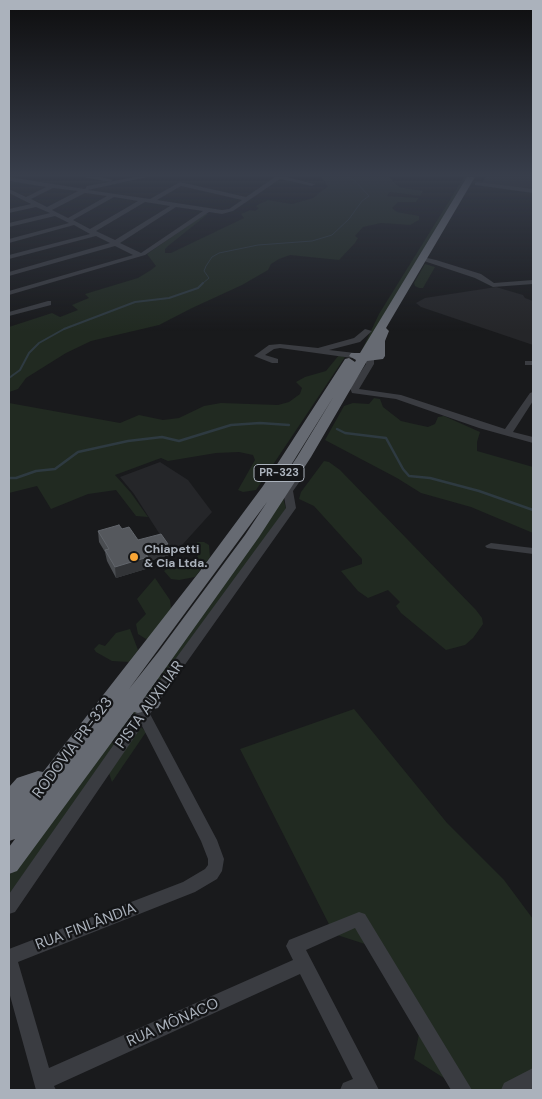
<!DOCTYPE html>
<meta charset="utf-8">
<style>
body{margin:0}
#map{position:relative;width:542px;height:1099px;overflow:hidden;background:#191a1c;font-family:"DM Sans",sans-serif}
canvas{display:block}
.frame{position:absolute;inset:0;border:10px solid #abb2bc;pointer-events:none}
</style>
<div id="map">
<canvas width="542" height="1099"></canvas>
<div class="frame"></div>
</div>
<script>
const context = document.querySelector('canvas').getContext('2d');
context.lineJoin = 'round';
function fillPath(path, color) { context.fillStyle = color; context.fill(path, 'evenodd'); }
const toPath = rows => new Path2D(rows.map(r => 'M' + r).join(''));
function strokePath(path, color, width, dash) { context.strokeStyle = color; context.lineWidth = width; context.lineCap = dash ? 'butt' : 'round'; context.setLineDash(dash || []); context.stroke(path); }
function drawText(font, color, halo, rows, align = 'center') {
  context.font = font + ' "DM Sans",sans-serif'; context.lineWidth = 4.5; context.setLineDash([]); context.textBaseline = 'middle'; context.strokeStyle = halo; context.fillStyle = color; for (const [text, x, y, turn = 0] of rows) {
    context.save(); context.translate(x, y); context.rotate((+turn || 0) * Math.PI / 180); context.textAlign = isNaN(turn) ? turn : align; if (halo) context.strokeText(text, 0, 0); context.fillText(text, 0, 0); context.restore();
  }
}
const built = toPath([
 [486,177,533,177,533,190,481,184],
 [496,287,523,295,525,298,533,301,533,345,421,307,416,303,425,298],
 [160,462,188,480,212,512,173,555,134,494,120,477]
]);
const green = toPath([
 [321,177,389,177,399,187,423,191,420,196,390,192,387,196,419,198,416,202,398,202,392,208,397,212,419,216,419,220,410,225,381,223,363,227,355,236,358,238,355,243,339,260,290,255,279,259,271,264,268,270,242,285,192,308,159,325,91,341,66,353,26,378,18,389,9,392,9,327,52,313,60,317,78,310,72,305,89,298,85,294,138,278,151,270,156,266,147,254,205,214,208,214,168,246,165,249,165,253,171,253,244,218,241,214,250,210,255,211,259,208,256,207,257,205,268,200,292,204,313,198,328,186],
 [464,177,468,177,361,352,379,314],
 [425,264,435,267,423,288,419,288,415,286,414,283],
 [339,355,345,357,256,490,243,492,238,490,255,460,253,455,239,452,216,453,168,461,161,458,115,475,131,493,148,517,136,516,116,490,88,494,51,509,37,486,9,493,9,403,120,423,139,415,163,420,179,418,204,406,221,403,278,405,289,402,300,394,302,388,296,382,305,377,326,371],
 [374,398,380,399,383,407,401,421,414,424,428,427,435,424,438,417,444,416,480,432,477,442,477,451,533,467,533,533,471,507,421,493,397,478,325,440,344,406,353,403,369,404],
 [324,461,329,462,340,470,476,610,482,618,483,624,473,638,465,645,446,650,401,613,396,606,400,602,388,590,368,598,358,591,341,571,362,564,362,559,314,506,299,499,301,492],
 [283,497,286,509,150,698,140,702],
 [197,542,204,542,209,545,210,557,195,577,179,580,171,579,164,571,174,563,190,563,196,560,200,550,195,546],
 [155,578,170,600,171,609,151,637,146,639,138,634,136,624,146,614,137,599],
 [130,629,138,650,129,662,112,661,96,652,94,649,99,644,105,646,116,633],
 [354,709,447,823,504,880,533,919,533,1090,457,1090,455,1085,414,1059,420,1029,365,944,334,934,240,749],
 [137,711,138,718,9,894,9,876,132,712],
 [141,727,146,732,112,782,109,773]
]);
const streamFar2 = toPath([
 [202,284,209,278,204,271,206,266,212,257,219,253,258,245,312,241,332,235,349,219,362,201,369,196,354,180,346,177]
]);
const streamFar1 = toPath([
 [9,378,20,370,29,353,39,343,64,329,135,302,169,298,198,288,203,283]
]);
const stream = toPath([
 [337,429,345,433,386,438,403,469,409,476,430,478,479,491,533,510],
 [9,478,16,478,36,471,55,469,78,452,128,441,162,437,179,441,231,425,260,423,289,425]
]);
const minor = toPath([
 [9,177,85,189,87,186,135,177,147,177,88,190,150,199,180,182,246,197,275,177,286,177,315,184,312,186,280,179,233,211,222,214,209,212,145,255,9,295,9,291,133,255,115,246,9,276,9,272,110,243,96,236,9,259,9,255,90,234,74,225,9,243,9,239,69,223,55,216,9,227,9,223,50,213,36,207,9,213,9,209,31,204,9,193,9,189,26,197,46,187,9,181,9,177],
 [181,186,242,200,229,209,222,210,157,200,181,186],
 [53,188,78,191,47,207,31,199,53,188],
 [85,193,107,196,68,218,52,210,85,193],
 [114,197,138,201,90,229,73,220,114,197],
 [145,202,170,206,115,240,96,231,145,202],
 [176,207,203,211,141,253,120,243,176,207],
 [84,177,100,177,113,180,110,182,84,177],
 [477,182,533,189,533,193,475,185,475,183,477,182],
 [423,257,436,260,481,274,494,283,533,280,533,284,493,287,475,278,421,260,420,259,423,257],
 [48,301,51,301,51,305,9,316,9,312,48,301],
 [365,329,372,331,360,342,329,350,355,353,356,355,352,358,280,348,274,349,265,355,278,359,278,363,272,363,254,356,269,345,280,344,318,348,354,338,365,329],
 [370,355,374,358,374,364,359,389,401,395,505,429,530,393,533,392,533,401,513,432,533,437,533,443,479,428,396,399,352,393,350,388,366,364,366,358,370,355],
 [525,361,533,361,533,365,525,365,525,361],
 [295,478,300,481,293,491,296,508,150,714,217,840,224,859,222,871,217,879,195,892,18,962,49,1068,293,960,286,946,289,940,359,912,365,914,472,1090,451,1090,355,928,306,950,379,1090,340,1090,343,1083,353,1079,300,974,54,1086,56,1090,36,1090,9,992,9,949,183,882,205,869,208,865,208,859,201,841,142,726,15,912,9,914,9,894,138,710,286,508,283,491,291,479,295,478],
 [491,543,533,548,533,554,487,548,485,546,491,543],
 [533,1068,533,1088,530,1090,501,1090,504,1083,533,1068]
]);
const highway = toPath([
 [467,177,475,177,386,328,389,331,385,341,385,356,383,359,367,361,311,457,259,537,145,697,151,696,158,698,161,703,158,708,138,713,134,712,17,871,9,874,9,847,15,839,9,841,9,787,17,778,38,771,43,772,200,571,263,486,345,359,349,358,355,362,356,360,349,356,351,353,360,353,467,177],
 [334,396,297,457,283,478,334,396],
 [267,502,245,535,159,651,129,689,267,502]
]);
const wall = toPath([
 [122,529,138,540,168,544,169,555,149,561,149,568,116,578,107,561,105,552,99,542,98,531]
]);
const shadedWall = toPath([
 [168,544,169,555,149,561,149,568,116,578,115,567,144,551]
]);
const building = toPath([
 [119,525,122,529,129,527,138,540,161,534,168,544,144,551,148,557,115,567,105,550,109,549,98,531,119,525]
]);
const markers = [
 [134,557,5,"#f8a535"]
];
const shields = [
 [279,473,50]
];
const shieldNames = [
 ["PR-323",279,473]
];
const poiNames = [
 ["Chiapetti",144,550],
 ["& Cia Ltda.",144,564]
];
const nearStreetnames = [
 ["PISTA AUXILIAR",150,705,-54],
 ["RODOVIA PR-323",73,748,-53],
 ["RUA FINLÂNDIA",86,927,-21],
 ["RUA MÔNACO",173,1023,-24]
];
fillPath(built, '#252629');
fillPath(green, '#212a21');
strokePath(streamFar2, '#2e3a41', 1);
strokePath(streamFar1, '#2e3a41', 2);
strokePath(stream, '#2e3a41', 2.5);
fillPath(minor, '#3a3c41');
fillPath(highway, '#666a72');
fillPath(wall, '#4a4d51');
fillPath(shadedWall, '#323437');
fillPath(building, '#55585d');
strokePath(building, '#62666c', 1);
const sky = context.createLinearGradient(0, 0, 0, 331);
sky.addColorStop(0, '#0e0e0f');
sky.addColorStop(0.53, '#383e4b');
sky.addColorStop(1, '#383e4b00');
context.fillStyle = sky;
context.fillRect(0, 0, 542, 331);
for (const [x, y, r, color] of markers) { const dot = new Path2D(); dot.arc(x, y, r, 0, 2 * Math.PI); context.fillStyle = color; context.fill(dot); strokePath(dot, '#141517', 2); }
for (const [x, y, w] of shields) { const box = new Path2D(); box.roundRect(x - w / 2, y - 8.5, w, 17, 4); context.fillStyle = '#141517'; context.fill(box); strokePath(box, '#abb2bc', 1); }
drawText('bold 11px', '#abb2bc', null, shieldNames);
drawText('bold 12px', '#abb2bc', '#141517', poiNames, 'left');
drawText('15px', '#abb2bc', '#141517', nearStreetnames);
</script>
